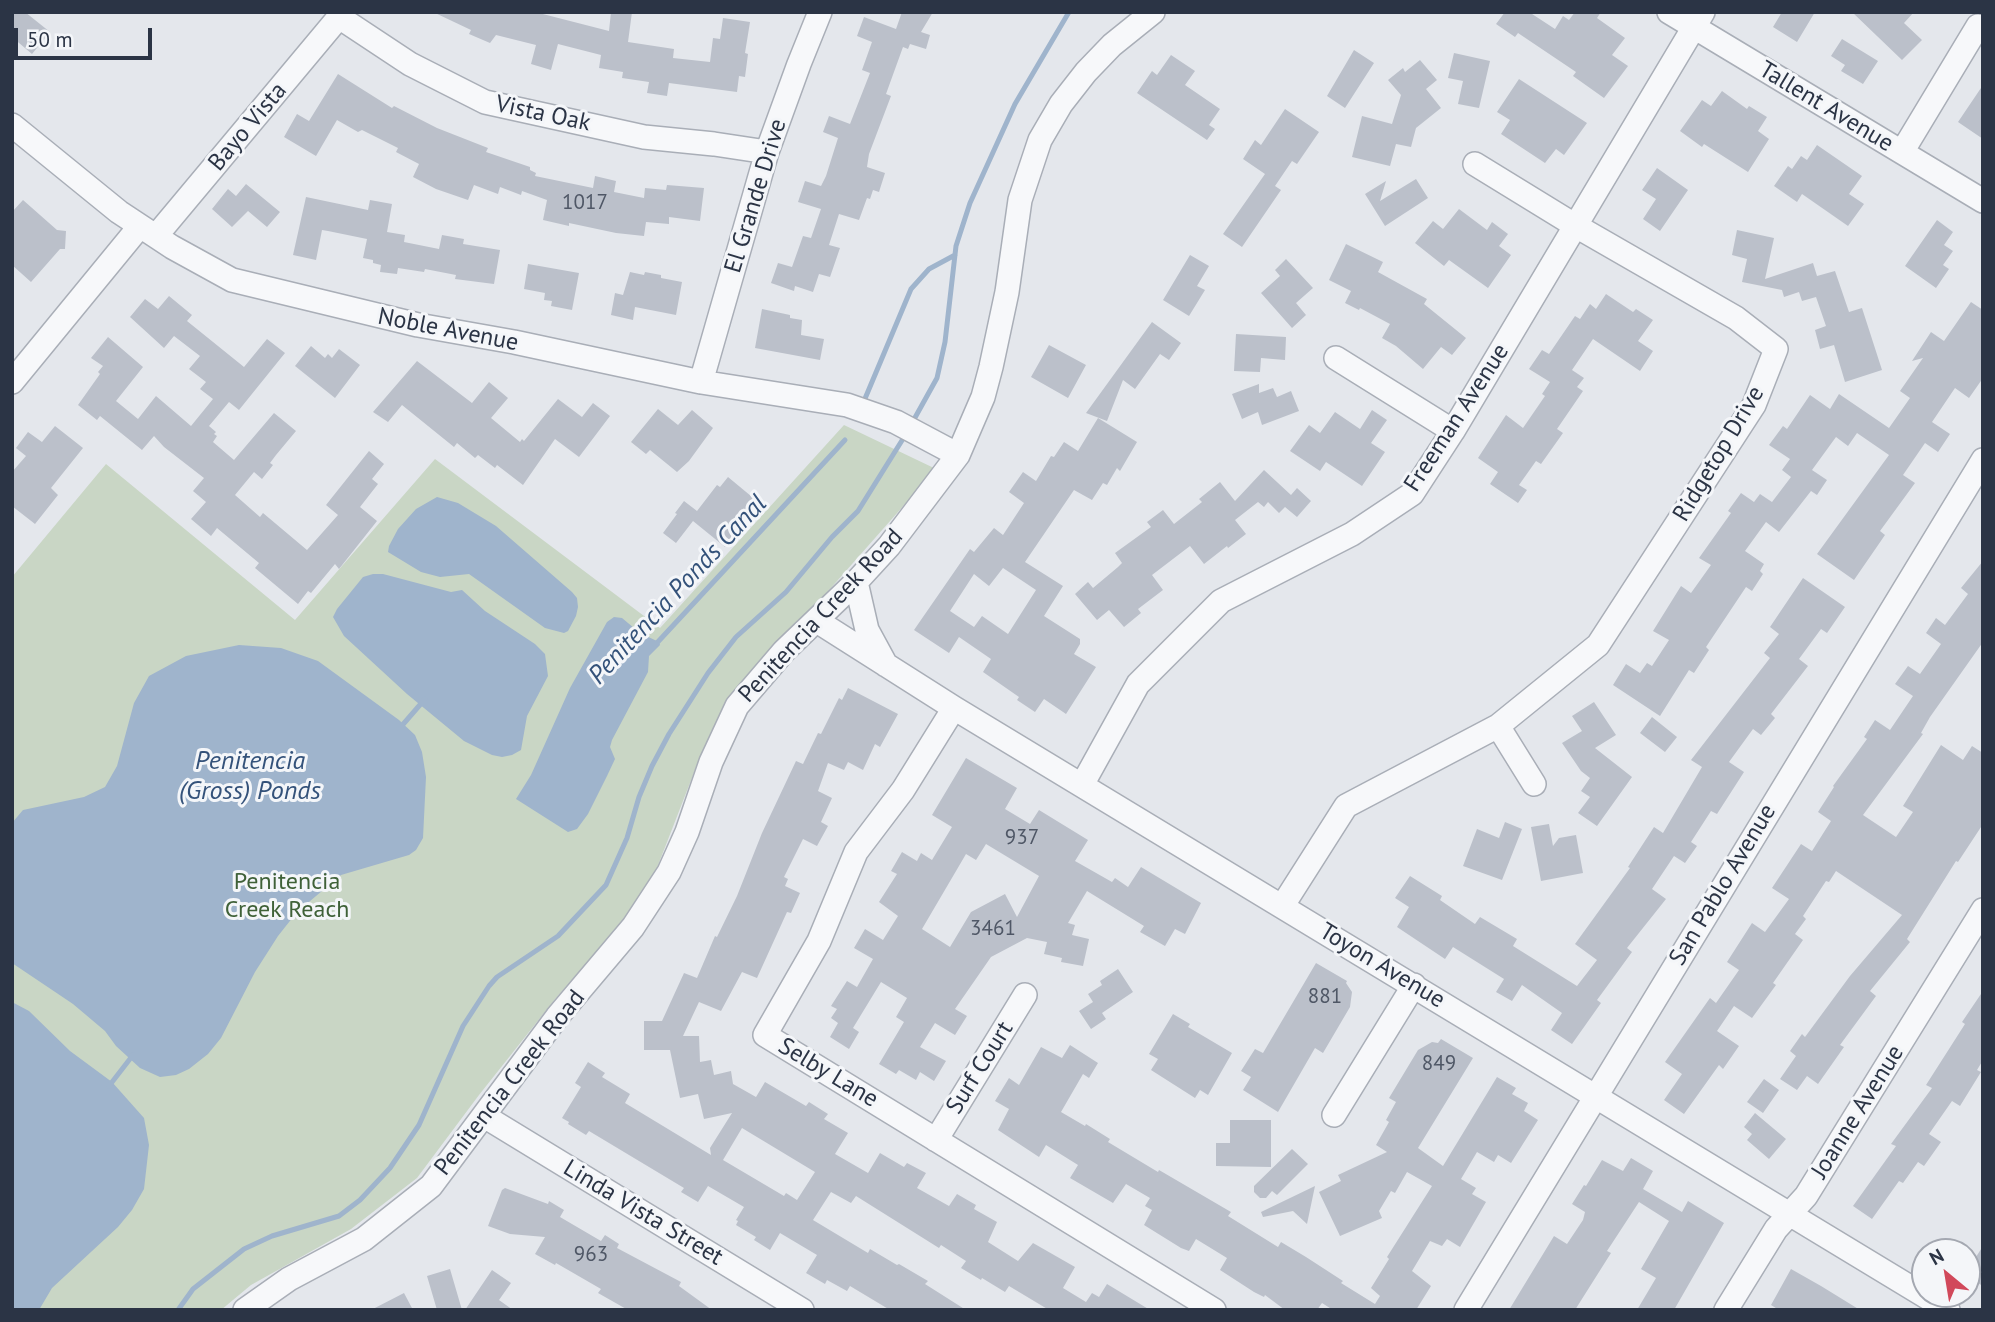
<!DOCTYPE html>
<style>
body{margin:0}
#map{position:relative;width:1995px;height:1322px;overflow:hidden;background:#e4e7ec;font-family:"PT Sans",sans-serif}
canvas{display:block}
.frame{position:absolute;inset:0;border:14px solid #2b3445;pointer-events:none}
.north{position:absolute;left:1911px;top:1238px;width:70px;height:70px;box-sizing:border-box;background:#f4f6f9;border:2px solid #a4a8b1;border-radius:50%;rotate:330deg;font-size:19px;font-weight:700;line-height:28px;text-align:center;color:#2b3445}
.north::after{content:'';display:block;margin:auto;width:24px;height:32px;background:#d1495b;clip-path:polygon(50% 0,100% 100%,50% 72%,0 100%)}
.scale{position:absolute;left:14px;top:28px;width:138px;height:32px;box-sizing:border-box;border:4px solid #2b3445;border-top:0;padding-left:9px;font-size:21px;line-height:24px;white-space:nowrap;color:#2b3445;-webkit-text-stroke:5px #f4f6f9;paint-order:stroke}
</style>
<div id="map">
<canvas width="1995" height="1322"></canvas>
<div class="frame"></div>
<div class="north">N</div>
<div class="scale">50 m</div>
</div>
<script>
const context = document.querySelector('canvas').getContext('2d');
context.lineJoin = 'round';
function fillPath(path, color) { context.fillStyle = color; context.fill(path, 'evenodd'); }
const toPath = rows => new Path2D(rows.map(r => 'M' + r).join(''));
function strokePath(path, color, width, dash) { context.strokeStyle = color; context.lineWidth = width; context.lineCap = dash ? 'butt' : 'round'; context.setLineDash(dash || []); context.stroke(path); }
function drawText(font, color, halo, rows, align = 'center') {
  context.font = font + ' "PT Sans",sans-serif'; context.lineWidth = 6; context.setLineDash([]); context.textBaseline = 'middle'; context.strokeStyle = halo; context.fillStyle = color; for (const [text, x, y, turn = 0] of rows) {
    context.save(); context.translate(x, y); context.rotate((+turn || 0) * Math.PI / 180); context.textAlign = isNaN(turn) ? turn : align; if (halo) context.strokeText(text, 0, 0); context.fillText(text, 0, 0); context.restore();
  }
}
const green = toPath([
 [844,425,936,469,807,615,729,698,702,752,655,873,625,919,556,998,479,1095,417,1178,351,1229,251,1285,221,1310,12,1310,12,577,106,464,295,620,435,459,660,628]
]);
const water = toPath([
 [437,497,458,503,496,526,572,592,577,598,578,607,576,616,568,631,564,633,545,628,469,574,440,577,421,572,388,552,389,546,398,529,416,509],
 [373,574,383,574,451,592,462,590,485,611,535,644,545,654,548,676,527,716,521,750,512,755,502,757,492,755,464,741,407,694,344,636,333,617,337,609,363,577],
 [614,617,622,618,640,633,659,642,660,645,649,656,648,672,612,740,610,747,615,759,607,776,588,814,577,829,568,832,516,799,531,775,570,688,607,622],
 [239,645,281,648,318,661,399,720,415,735,422,752,426,777,423,838,416,850,409,855,341,875,297,912,278,936,255,972,221,1038,208,1054,189,1069,176,1075,160,1077,140,1068,116,1046,105,1031,73,1004,12,963,12,823,23,810,84,797,105,787,117,766,134,703,149,676,186,656],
 [12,1002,29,1011,70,1051,112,1082,144,1118,149,1145,144,1189,132,1210,118,1227,52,1288,39,1310,12,1310]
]);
const stream = toPath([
 [864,401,911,289,929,269,955,255],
 [912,423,937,378,945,342,956,246,970,203,1015,104,1069,12],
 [655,645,845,440],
 [399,729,425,699],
 [109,1086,133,1055],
 [178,1310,193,1289,244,1249,272,1236,339,1216,360,1200,390,1168,419,1125,463,1026,489,986,497,977,558,936,606,885,627,838,639,797,652,766,669,734,708,673,736,637,786,592,832,537,858,511,906,434]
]);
const building = toPath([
 [12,12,25,12,50,32,32,54,12,37],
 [433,12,535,12,609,31,611,12,632,12,628,42,674,49,673,58,710,62,713,38,720,39,723,18,750,22,745,53,748,54,745,77,739,76,737,92,669,83,667,96,647,93,649,82,622,78,623,72,599,68,601,55,558,44,551,70,531,64,536,45,496,35,490,43,469,34,471,30],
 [902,12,933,12,921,32,930,35,926,49,910,44,908,49,903,47,886,94,891,96,869,154,867,167,885,173,879,192,873,190,870,199,867,198,859,220,839,214,829,245,840,248,830,277,819,274,813,292,795,286,794,291,771,283,778,263,792,267,803,236,811,238,821,209,798,202,805,181,821,186,826,176,838,138,823,132,829,116,850,124,870,73,862,70,872,42,857,36,864,17,896,29],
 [1505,12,1529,12,1555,29,1563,16,1569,20,1575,12,1601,12,1597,18,1625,38,1612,55,1628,66,1604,98,1573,76,1576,72,1518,33,1515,37,1496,24],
 [1782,12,1815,12,1797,42,1773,27],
 [1852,12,1914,12,1904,23,1922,40,1902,60],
 [1842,39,1878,61,1863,84,1841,71,1845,65,1831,56],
 [1354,50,1374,63,1345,108,1327,96],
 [1454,53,1490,61,1479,108,1458,104,1463,81,1448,78],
 [1171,55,1195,71,1185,85,1220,109,1209,125,1215,129,1207,140,1137,93,1152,71,1157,75],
 [1420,60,1437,80,1426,89,1441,108,1416,128,1411,147,1396,144,1390,166,1352,157,1362,116,1392,124,1401,95,1388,80,1403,68,1405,72],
 [338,74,392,108,394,106,437,128,488,148,486,152,530,167,530,170,536,173,535,176,593,188,595,176,616,181,614,192,644,198,645,188,666,190,667,185,704,188,700,221,669,217,669,224,646,222,644,236,616,233,569,223,569,226,543,220,547,200,522,191,521,195,500,187,498,194,474,185,468,200,436,189,413,177,419,164,396,152,398,148,362,130,358,132,337,120,316,156,284,137,297,114,309,121],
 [1519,79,1587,123,1564,155,1556,149,1545,163,1501,134,1510,120,1497,112],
 [1983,85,1983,139,1958,122],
 [1722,91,1747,109,1749,106,1767,117,1758,131,1769,139,1748,172,1704,144,1702,147,1680,131,1702,100,1711,106],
 [1285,109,1319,132,1297,164,1292,161,1275,186,1281,190,1242,247,1223,234,1265,174,1243,159,1255,140,1261,145],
 [1817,145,1862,176,1849,194,1864,204,1848,226,1802,194,1797,202,1774,186,1788,166,1792,169,1801,156,1807,160],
 [1657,168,1688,190,1660,231,1643,219,1656,199,1642,190],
 [1416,179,1428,198,1385,226,1365,194,1386,181,1380,201],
 [246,184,280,212,267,227,248,211,232,227,212,209,228,189,236,196],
 [306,197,368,210,370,200,392,204,387,232,405,235,404,242,439,249,442,235,464,239,463,244,500,250,494,284,455,279,456,275,425,269,424,272,398,268,397,274,380,272,381,265,373,263,373,260,363,258,367,239,328,231,322,230,316,260,293,255],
 [23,200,57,230,66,231,65,249,60,249,31,282,12,265,12,212],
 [1459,209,1487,230,1492,222,1508,234,1499,246,1511,255,1488,288,1449,260,1444,266,1415,243,1433,221,1443,229],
 [1937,220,1953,232,1944,245,1953,251,1943,265,1949,269,1936,288,1905,266],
 [1737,230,1774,238,1765,279,1813,263,1817,276,1835,271,1849,312,1862,308,1882,370,1845,382,1834,345,1820,349,1815,330,1826,326,1816,297,1802,301,1799,292,1784,297,1782,290,1742,282,1747,259,1732,255],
 [1346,244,1383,262,1378,272,1427,299,1424,304,1466,338,1452,355,1441,347,1423,369,1396,346,1382,338,1390,324,1360,308,1359,310,1345,303,1351,291,1329,280],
 [1190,255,1209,266,1197,286,1205,290,1189,316,1163,300],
 [1286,259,1313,288,1296,303,1306,315,1292,328,1261,293,1280,276,1275,270],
 [528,264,579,273,572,310,551,306,552,301,544,300,545,293,524,289],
 [630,272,644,275,645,272,661,275,661,278,682,282,676,315,635,307,633,320,611,315,615,293,623,295],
 [1606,294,1633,312,1636,309,1653,320,1638,341,1653,351,1640,371,1593,339,1572,370,1584,378,1577,387,1583,391,1557,429,1563,433,1541,464,1536,461,1519,485,1527,490,1518,503,1490,484,1498,472,1478,458,1506,415,1523,428,1545,396,1542,394,1550,382,1529,369,1542,350,1549,354,1575,316,1580,319,1590,304,1596,309],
 [169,296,192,315,187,321,244,367,267,339,285,353,239,410,229,402,209,426,216,432,214,434,217,436,213,442,234,460,274,413,296,431,276,455,270,463,273,465,262,479,254,472,235,495,260,517,263,513,307,550,338,515,326,505,369,451,384,464,372,479,378,484,360,507,377,521,339,569,335,564,311,593,308,591,298,604,255,568,259,563,217,528,211,536,191,519,206,502,193,491,204,478,164,447,154,436,142,450,100,416,97,420,78,405,100,374,98,372,103,366,91,358,108,337,143,367,116,401,138,419,156,396,191,426,213,399,200,389,206,382,189,369,200,356,174,336,164,348,130,317,145,299,158,309],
 [1971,302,1983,310,1983,378,1969,398,1955,388,1932,422,1950,434,1938,452,1925,443,1903,475,1915,483,1880,531,1885,535,1854,580,1817,554,1889,455,1857,433,1848,446,1836,437,1812,470,1827,480,1817,495,1811,491,1779,532,1766,522,1745,551,1764,564,1760,571,1763,574,1752,591,1746,587,1706,647,1709,650,1694,673,1689,670,1660,716,1613,685,1626,664,1640,673,1647,663,1652,666,1669,640,1653,631,1681,586,1691,593,1711,565,1699,558,1731,513,1728,511,1741,493,1754,502,1760,494,1772,502,1791,477,1782,470,1790,459,1769,445,1783,426,1787,429,1810,395,1830,409,1839,394,1889,428,1910,398,1900,391,1923,358,1912,361,1931,332,1944,341],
 [762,309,790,315,790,318,802,320,801,335,824,339,820,360,755,348],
 [1152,322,1181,343,1169,360,1160,354,1135,389,1123,380,1107,421,1086,413],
 [1236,334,1286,337,1285,360,1261,358,1260,372,1234,371],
 [1049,345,1086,365,1068,398,1031,377],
 [311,346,325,358,328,354,332,358,339,349,360,365,335,398,295,366],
 [417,361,472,403,489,382,508,398,491,418,520,442,522,439,524,441,558,399,582,417,593,403,610,416,579,457,555,439,523,485,497,465,495,468,478,455,475,458,457,443,454,447,402,405,388,422,373,412],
 [1259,384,1259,393,1273,388,1277,397,1291,391,1299,411,1262,425,1258,412,1242,419,1232,394],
 [658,409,678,425,692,410,713,428,689,461,677,472,650,450,646,454,631,442],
 [1372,410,1387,420,1371,443,1385,452,1362,486,1326,462,1320,471,1290,451,1309,425,1320,433,1335,412,1360,429],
 [1098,418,1137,442,1120,471,1117,468,1107,485,1103,483,1092,500,1074,490,1025,562,1063,586,1044,616,1080,639,1080,644,1074,654,1096,667,1066,714,1044,699,1035,712,1017,700,1019,697,983,672,991,659,959,637,949,653,914,630,970,549,974,552,994,528,1003,535,1024,503,1009,492,1023,472,1036,481,1051,456,1054,457,1064,442,1078,451],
 [1003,568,1036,590,1008,634,982,616,974,627,950,611,974,574,989,586],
 [55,426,83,448,51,488,58,495,35,524,12,506,12,472,26,456,16,448,28,432,42,442],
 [1264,470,1291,495,1297,488,1311,501,1297,517,1285,507,1279,513,1268,502,1264,507,1258,502,1235,520,1246,534,1228,548,1227,546,1204,564,1190,546,1152,575,1163,590,1138,609,1141,613,1124,627,1109,610,1097,620,1075,594,1088,582,1093,588,1118,567,1122,563,1115,553,1151,527,1147,522,1163,510,1174,524,1202,502,1199,499,1220,482,1235,501],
 [728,477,763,506,736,540,731,539,725,547,693,521,676,543,663,533,677,514,675,513,684,501,697,511,717,485,720,487],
 [1983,561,1983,642,1930,717,1921,733,1923,734,1863,815,1896,837,1913,812,1903,806,1941,745,1963,760,1972,746,1983,753,1983,824,1958,862,1956,861,1907,939,1910,942,1870,991,1876,996,1840,1045,1844,1047,1818,1084,1807,1076,1797,1090,1780,1079,1796,1056,1790,1051,1802,1034,1805,1037,1850,976,1902,915,1836,871,1829,882,1826,881,1803,916,1806,919,1795,934,1803,940,1773,983,1776,985,1752,1018,1734,1006,1717,1031,1739,1046,1723,1069,1719,1065,1684,1114,1664,1100,1682,1074,1665,1062,1710,998,1716,1003,1739,970,1727,962,1752,923,1765,932,1789,899,1772,888,1801,844,1812,851,1831,821,1818,812,1834,787,1833,786,1867,739,1864,737,1875,720,1890,730,1913,696,1895,684,1908,666,1920,674,1941,644,1926,633,1936,618,1945,625,1968,594,1961,588],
 [1803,578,1845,607,1827,633,1821,629,1799,659,1808,666,1771,714,1775,718,1761,735,1753,729,1729,762,1744,772,1717,814,1711,811,1691,842,1697,846,1685,863,1674,856,1652,889,1666,899,1627,948,1632,952,1597,1000,1601,1003,1572,1044,1551,1030,1562,1013,1522,985,1512,1001,1496,992,1504,979,1453,947,1445,959,1397,927,1409,907,1395,898,1410,876,1442,896,1440,900,1475,924,1480,917,1517,939,1513,946,1577,986,1597,960,1575,944,1630,868,1628,867,1654,827,1663,833,1702,767,1691,760,1770,658,1764,653,1779,634,1770,627],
 [848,688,898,714,880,747,875,744,863,770,848,762,844,770,828,763,818,791,832,798,821,822,828,826,817,846,803,839,784,877,788,879,785,886,800,893,791,913,787,912,757,978,742,972,721,1011,699,1002,683,1036,699,1036,700,1062,711,1060,714,1075,731,1071,733,1084,756,1097,765,1082,806,1106,809,1102,828,1114,824,1119,848,1133,835,1154,868,1173,880,1153,904,1167,907,1163,926,1173,917,1188,949,1206,957,1194,976,1205,974,1209,997,1222,988,1242,1018,1261,1033,1243,1075,1267,1063,1288,1086,1302,1092,1293,1099,1297,1107,1284,1150,1310,1049,1310,1009,1286,1005,1292,982,1278,981,1280,961,1268,966,1261,941,1245,939,1248,856,1196,851,1203,831,1192,813,1220,868,1253,870,1249,897,1265,899,1264,928,1281,925,1284,966,1310,890,1310,850,1286,847,1291,827,1280,825,1284,806,1273,817,1255,780,1233,770,1250,754,1240,756,1237,736,1225,738,1221,736,1220,744,1207,708,1186,698,1202,681,1192,684,1188,589,1131,586,1135,568,1124,569,1122,562,1118,581,1087,575,1083,588,1062,605,1073,602,1077,630,1094,625,1103,711,1155,710,1148,732,1113,704,1119,698,1094,680,1098,670,1050,644,1050,644,1021,662,1021,684,973,697,978,715,936,717,937,737,896,762,833,796,761,803,764,818,733,821,734,839,698,842,700],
 [742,1128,815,1172,797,1200,786,1193,784,1196,723,1160],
 [1594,702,1616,735,1595,748,1632,777,1597,826,1578,813,1590,797,1581,791,1590,778,1581,771,1562,743,1582,731,1572,716],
 [1652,717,1677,737,1665,752,1640,733],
 [966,758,1017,788,1005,809,1030,824,1039,810,1088,840,1075,861,1112,882,1115,878,1128,887,1141,867,1201,903,1185,934,1175,929,1165,946,1140,932,1144,926,1087,891,1068,923,1075,925,1072,935,1089,939,1083,966,1061,962,1062,958,1044,954,1047,942,1027,938,991,957,955,1009,967,1016,955,1035,935,1023,920,1047,946,1061,934,1081,920,1072,916,1080,899,1070,896,1074,879,1064,904,1022,896,1017,907,998,881,982,853,1028,859,1032,849,1049,830,1037,838,1023,831,1018,837,1009,831,1006,847,981,857,987,873,959,854,948,865,929,883,940,898,916,879,902,897,874,891,871,902,852,917,861,921,853,932,860,952,827,932,815],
 [986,844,1039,876,1017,917,1005,894,971,912,950,947,922,929,966,854,976,860],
 [1505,822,1522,829,1502,880,1463,866,1477,829,1499,838],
 [1549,824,1553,846,1559,838,1576,835,1583,873,1541,881,1531,827],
 [1316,963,1347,981,1346,983,1352,992,1350,1007,1323,1053,1315,1048,1278,1112,1243,1090,1251,1077,1241,1071,1255,1049,1263,1053],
 [1118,969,1133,992,1102,1013,1106,1019,1091,1029,1079,1011,1093,1002,1088,994,1102,985,1100,981],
 [1983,991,1983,1060,1977,1070,1981,1072,1960,1106,1952,1101,1929,1134,1941,1142,1924,1166,1918,1162,1903,1183,1899,1181,1872,1219,1853,1206,1896,1146,1891,1144,1932,1088,1926,1085,1965,1024,1962,1022],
 [1173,1014,1190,1024,1188,1027,1232,1053,1208,1095,1200,1090,1195,1098,1151,1070,1158,1059,1149,1054],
 [1441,1039,1473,1058,1418,1148,1443,1166,1497,1077,1516,1088,1512,1094,1528,1103,1524,1111,1538,1120,1511,1163,1498,1155,1494,1162,1477,1152,1461,1179,1476,1188,1472,1194,1486,1202,1460,1247,1447,1239,1442,1246,1430,1241,1412,1271,1431,1286,1416,1310,1333,1310,1322,1303,1317,1310,1285,1310,1265,1295,1264,1297,1254,1292,1220,1270,1227,1258,1196,1239,1189,1251,1181,1248,1144,1225,1152,1210,1145,1206,1150,1198,1126,1184,1113,1203,1070,1178,1078,1165,1046,1145,1039,1157,998,1130,1009,1109,995,1101,1009,1078,1019,1085,1041,1047,1062,1058,1070,1045,1098,1063,1089,1078,1083,1074,1061,1112,1085,1126,1086,1124,1110,1139,1108,1142,1158,1172,1159,1170,1231,1212,1228,1216,1278,1247,1281,1242,1306,1257,1343,1281,1341,1283,1375,1304,1380,1296,1371,1288,1389,1259,1387,1257,1432,1186,1407,1172,1395,1193,1391,1191,1379,1211,1382,1218,1340,1236,1319,1192,1341,1181,1338,1175,1387,1152,1376,1145,1389,1122,1386,1120,1396,1102,1389,1098,1418,1050,1432,1042,1438,1043],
 [1764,1079,1779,1090,1763,1113,1747,1102],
 [1755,1113,1786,1139,1769,1159,1747,1140,1752,1134,1744,1127],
 [1230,1120,1271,1120,1271,1167,1216,1166,1216,1143,1230,1143],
 [1292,1149,1308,1164,1277,1195,1272,1191,1266,1198,1260,1198,1254,1192,1254,1186],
 [1631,1158,1653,1171,1643,1189,1682,1212,1688,1201,1724,1223,1674,1310,1637,1310,1656,1278,1641,1269,1669,1221,1639,1202,1607,1251,1611,1253,1575,1310,1509,1310,1554,1236,1567,1244,1583,1220,1585,1212,1572,1204,1584,1185,1586,1186,1602,1160,1623,1171],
 [1315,1186,1307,1224,1293,1211,1263,1217,1261,1212],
 [505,1188,548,1204,549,1201,564,1210,560,1217,601,1241,605,1235,619,1244,617,1248,681,1282,679,1286,712,1310,628,1310,598,1293,601,1289,556,1263,555,1265,535,1254,545,1237,510,1234,488,1226,502,1190],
 [1983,1246,1983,1286,1967,1277,1967,1271],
 [450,1269,462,1310,437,1310,427,1276],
 [1791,1269,1821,1286,1860,1310,1779,1310,1771,1305],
 [492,1270,511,1283,499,1300,513,1310,465,1310],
 [404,1293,413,1310,371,1310]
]);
const minor = toPath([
 [1669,12,1983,201],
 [12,125,119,212,172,247,232,280,418,325,514,342,701,382,847,405,896,422,958,455],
 [1902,152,1978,26],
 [156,236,339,17,410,64,485,102,644,137,714,144,767,152],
 [1336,358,1453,431],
 [12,382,140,226],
 [701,382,767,152,799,64,820,12],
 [856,582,867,630,886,665],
 [817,621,954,708,1948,1310],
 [954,708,903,790,856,852,819,941,765,1035,1214,1310],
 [1498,726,1534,784],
 [1082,785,1138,684,1221,601,1352,534,1412,494,1453,431,1703,12],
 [1283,905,1346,806,1498,726,1598,645,1754,405,1776,349,1736,318,1576,226,1475,164],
 [1334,1115,1414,985],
 [484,1116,802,1310],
 [936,1140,1025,995],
 [245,1310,289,1279,364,1239,431,1186,557,1017,633,927,669,872,687,832,711,762,737,706,784,651,856,582,889,546,958,455,983,397,991,367,1007,292,1020,200,1040,140,1061,104,1086,72,1112,45,1153,12],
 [1466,1310,1983,460],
 [1726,1310,1776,1229,1806,1196,1983,910]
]);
const numberNames = [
 ["1017",585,203],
 ["937",1022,838],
 ["3461",993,929],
 ["881",1325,997],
 ["849",1439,1064],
 ["963",591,1255]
];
const streetNames = [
 ["Tallent Avenue",1826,107,31],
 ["Vista Oak",543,114,12],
 ["Bayo Vista",248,127,-50],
 ["El Grande Drive",756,196,-73],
 ["Noble Avenue",448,330,11],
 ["Freeman Avenue",1457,418,-57],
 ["Ridgetop Drive",1719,454,-59],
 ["Penitencia Creek Road",821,616,-47],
 ["San Pablo Avenue",1723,885,-59],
 ["Toyon Avenue",1382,966,31],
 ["Surf Court",980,1068,-58],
 ["Selby Lane",828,1073,31],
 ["Penitencia Creek Road",510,1083,-52],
 ["Joanne Avenue",1858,1112,-58],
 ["Linda Vista Street",643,1213,31]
];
const parkNames = [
 ["Penitencia",287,882],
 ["Creek Reach",287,910]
];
const waterNames = [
 ["Penitencia Ponds Canal",678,590,-47],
 ["Penitencia",250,762],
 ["(Gross) Ponds",250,792]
];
fillPath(green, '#c9d6c5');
fillPath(water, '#9fb4cc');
strokePath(stream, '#9fb4cc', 5);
fillPath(building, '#bbc0ca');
strokePath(minor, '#a9aeb7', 26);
strokePath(minor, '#f7f8fa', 23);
drawText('21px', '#4f5766', null, numberNames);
drawText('24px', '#2b3445', '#f4f6f9', streetNames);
drawText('24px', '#3f6138', '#f4f6f9', parkNames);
drawText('italic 26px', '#34527a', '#f4f6f9', waterNames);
</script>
